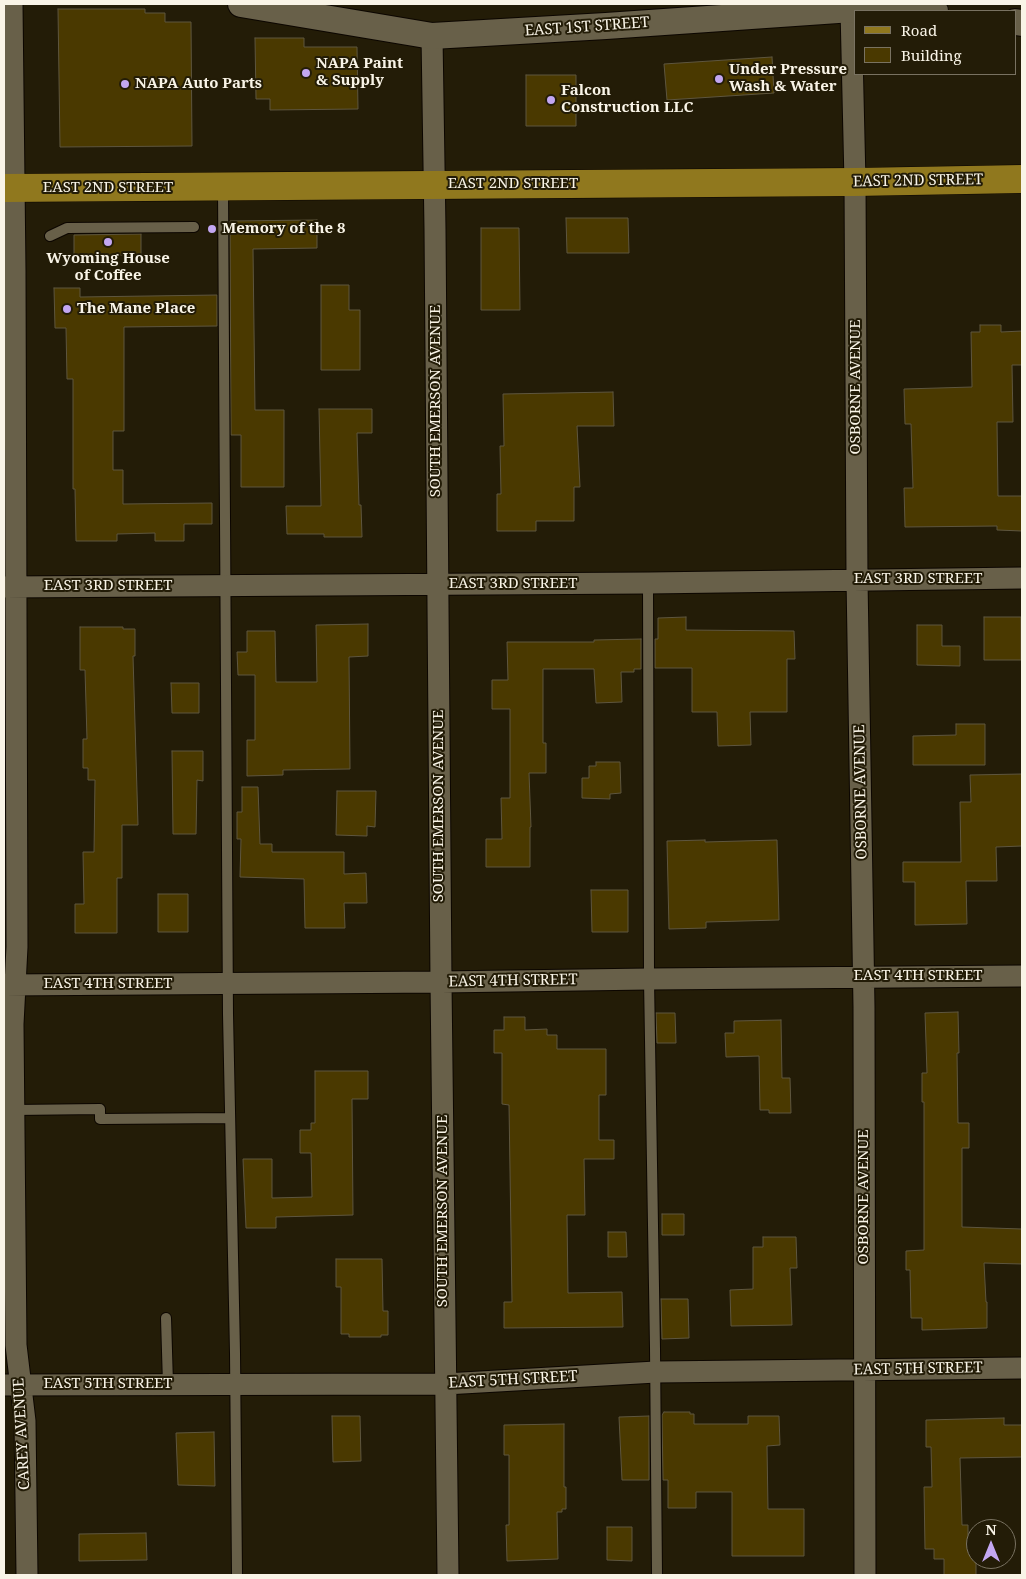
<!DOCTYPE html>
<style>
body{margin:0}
#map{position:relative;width:1026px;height:1579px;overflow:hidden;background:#231c07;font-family:"Noto Serif",serif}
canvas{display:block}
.frame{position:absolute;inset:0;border:5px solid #f9f4e7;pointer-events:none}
.legend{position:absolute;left:854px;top:10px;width:162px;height:65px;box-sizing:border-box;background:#231c07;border:1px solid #797261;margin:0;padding:6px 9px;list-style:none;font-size:15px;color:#f9f4e7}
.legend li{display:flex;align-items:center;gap:10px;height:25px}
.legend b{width:25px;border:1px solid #797261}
.north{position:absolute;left:966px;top:1519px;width:50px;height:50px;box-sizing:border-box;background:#231c07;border:1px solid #797261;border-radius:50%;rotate:0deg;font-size:14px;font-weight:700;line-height:20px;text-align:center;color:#f9f4e7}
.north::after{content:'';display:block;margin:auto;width:18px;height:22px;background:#c3a7f2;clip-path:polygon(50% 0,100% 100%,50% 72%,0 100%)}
</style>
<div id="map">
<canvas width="1026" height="1579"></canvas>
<div class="frame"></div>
<ul class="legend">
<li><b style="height:6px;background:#90781e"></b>Road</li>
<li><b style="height:14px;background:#4a3900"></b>Building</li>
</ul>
<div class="north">N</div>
</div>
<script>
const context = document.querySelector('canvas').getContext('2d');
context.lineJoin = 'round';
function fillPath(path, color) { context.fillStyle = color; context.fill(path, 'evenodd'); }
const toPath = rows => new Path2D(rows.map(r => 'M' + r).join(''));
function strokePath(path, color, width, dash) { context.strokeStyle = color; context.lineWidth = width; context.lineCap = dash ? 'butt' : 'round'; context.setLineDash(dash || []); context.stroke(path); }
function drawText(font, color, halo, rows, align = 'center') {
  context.font = font + ' "Noto Serif",serif'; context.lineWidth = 4; context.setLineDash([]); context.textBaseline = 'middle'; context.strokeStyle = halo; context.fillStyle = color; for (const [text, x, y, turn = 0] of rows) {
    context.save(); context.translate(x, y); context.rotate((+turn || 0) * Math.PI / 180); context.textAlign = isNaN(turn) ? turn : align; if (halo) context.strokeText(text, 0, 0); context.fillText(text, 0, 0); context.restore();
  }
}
const building = toPath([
 [58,9,145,9,145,13,165,13,165,22,191,22,192,146,60,147,58,9],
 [255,38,304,38,304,47,357,47,358,109,270,110,270,99,256,99,255,38],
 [772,57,774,93,667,100,664,64,772,57],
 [526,75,576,75,576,126,526,126,526,75],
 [566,218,628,218,629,253,567,253,566,218],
 [317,220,317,248,253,249,255,410,284,410,284,487,241,487,241,435,231,435,230,221,317,220],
 [481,228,519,228,520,310,481,310,481,228],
 [141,234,141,255,74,255,74,235,141,234],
 [321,285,349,285,349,310,360,310,360,370,321,370,321,285],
 [54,288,80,288,80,297,217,295,217,326,124,327,124,431,113,431,113,470,123,470,123,504,212,503,212,524,184,524,184,541,155,541,155,533,117,534,117,541,76,541,75,489,73,489,73,379,67,379,66,328,55,328,54,288],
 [980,325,1001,325,1001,332,1022,331,1022,365,1012,365,1013,422,997,422,998,496,1022,496,1022,531,997,530,997,526,905,527,904,488,913,488,911,424,905,424,904,389,972,387,971,332,980,332,980,325],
 [613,392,614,426,577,426,580,487,574,487,574,521,536,521,536,531,497,531,497,494,501,494,500,446,504,446,503,394,613,392],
 [319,409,372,409,372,433,357,433,359,505,361,505,362,537,324,537,324,534,287,534,286,506,321,506,319,409],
 [686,617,686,630,794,631,795,659,787,659,787,712,750,712,751,745,718,746,717,712,692,712,692,668,655,668,655,639,658,639,658,618,686,617],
 [984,617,1021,617,1021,660,984,660,984,617],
 [368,624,368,656,349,657,350,769,283,770,283,775,247,776,247,740,255,740,255,675,238,675,237,652,247,652,247,631,275,631,276,682,317,682,316,625,368,624],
 [917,625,942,625,942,646,960,646,960,666,917,665,917,625],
 [80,627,123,627,123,629,135,629,135,656,133,656,138,825,122,825,122,878,117,878,117,933,75,933,75,904,84,904,83,852,94,852,95,780,88,780,88,768,83,768,83,739,87,739,85,670,80,670,80,627],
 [641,639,641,669,634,669,634,672,621,672,622,702,596,703,594,669,543,669,543,743,546,743,546,773,529,773,531,827,530,827,530,867,486,867,486,839,502,839,501,798,510,798,510,709,492,709,492,680,508,680,507,642,594,642,594,640,641,639],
 [171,683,199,683,199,713,172,713,171,683],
 [956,724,985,724,985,765,913,765,913,736,956,735,956,724],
 [172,751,203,751,203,781,197,780,196,834,173,834,172,751],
 [596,762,620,762,621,793,610,794,610,799,582,798,582,778,589,778,589,766,596,766,596,762],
 [1022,774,1022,846,996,847,997,881,966,881,967,924,915,925,915,882,903,882,903,862,961,862,960,802,971,802,970,775,1022,774],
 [242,787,258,787,260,844,272,844,272,852,344,852,344,874,366,873,367,903,344,903,345,928,305,928,304,879,240,877,241,839,237,839,237,812,242,812,242,787],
 [337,791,376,791,375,827,367,826,367,836,336,835,337,791],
 [705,840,705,842,777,840,779,920,706,922,706,928,669,929,667,841,705,840],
 [591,890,628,890,628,932,592,932,591,890],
 [158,894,188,894,188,932,158,932,158,894],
 [958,1012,959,1053,957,1053,958,1123,969,1123,969,1148,962,1148,962,1227,1022,1229,1022,1264,984,1263,986,1302,987,1302,987,1328,922,1330,922,1318,911,1318,910,1270,906,1270,906,1251,924,1250,924,1102,922,1102,922,1073,927,1073,925,1013,958,1012],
 [656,1013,675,1013,676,1043,657,1043,656,1013],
 [504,1017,525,1017,525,1030,547,1029,547,1035,557,1035,557,1049,606,1049,606,1095,599,1095,599,1140,614,1140,614,1159,584,1159,585,1215,567,1215,568,1293,622,1292,623,1327,504,1328,504,1302,512,1302,509,1105,502,1104,502,1053,494,1053,494,1030,504,1030,504,1017],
 [781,1020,782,1078,790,1078,791,1113,769,1113,769,1110,760,1110,759,1056,726,1057,725,1033,734,1033,734,1021,781,1020],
 [315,1071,368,1071,368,1099,352,1099,353,1215,276,1217,276,1228,246,1228,243,1159,272,1159,272,1198,312,1197,311,1153,300,1153,300,1130,311,1130,311,1123,315,1123,315,1071],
 [662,1214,684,1214,684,1235,662,1235,662,1214],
 [608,1232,626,1232,627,1257,608,1257,608,1232],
 [763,1237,796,1237,797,1268,790,1268,792,1325,731,1326,730,1290,753,1289,753,1247,763,1247,763,1237],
 [336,1259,382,1259,383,1311,388,1311,388,1335,381,1335,381,1337,349,1337,349,1334,341,1334,341,1287,336,1287,336,1259],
 [661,1299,688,1299,689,1338,662,1339,661,1299],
 [664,1412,690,1412,690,1414,694,1414,694,1424,748,1424,748,1416,779,1416,780,1445,767,1446,768,1509,804,1509,804,1556,732,1556,732,1492,696,1492,696,1508,668,1508,668,1480,663,1480,662,1415,664,1412],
 [332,1416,360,1416,361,1461,333,1462,332,1416],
 [649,1416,649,1480,622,1480,619,1417,649,1416],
 [1004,1418,1004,1425,1022,1425,1022,1457,960,1458,962,1525,968,1525,968,1535,976,1535,976,1575,944,1575,944,1559,934,1559,934,1549,925,1549,924,1487,932,1487,931,1447,926,1447,926,1420,1004,1418],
 [564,1424,564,1487,566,1487,566,1509,562,1509,562,1512,557,1512,558,1559,507,1561,506,1525,509,1525,509,1455,504,1455,504,1425,564,1424],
 [214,1432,215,1486,178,1485,176,1433,214,1432],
 [607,1527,632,1527,632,1561,607,1560,607,1527],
 [146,1533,147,1560,79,1561,79,1534,146,1533]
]);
const service = toPath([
 [223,188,228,1014,235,1353,237,1575],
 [50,236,67,228,194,227],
 [648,583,649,979,655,1348,657,1575],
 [14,1110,100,1109,100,1119,230,1118],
 [166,1318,168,1384]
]);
const minor = toPath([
 [12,4,15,271,17,947,13,1024,16,1345,25,1421,27,1575],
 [851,9,855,182,857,579,864,1007,865,1575],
 [432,36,435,229,441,982,448,1575],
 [4,587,648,583,1022,578],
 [4,985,441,982,649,979,1022,976],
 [4,1385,445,1384,656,1372,1022,1368]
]);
const tertiary = toPath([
 [241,4,432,36,606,26,896,6,935,11],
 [1015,22,1022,23]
]);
const primary = toPath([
 [4,188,855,182,1022,179]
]);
const markers = [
 [306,73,5,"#c3a7f2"],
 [719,79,5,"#c3a7f2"],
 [125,84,5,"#c3a7f2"],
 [551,100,5,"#c3a7f2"],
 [212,229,5,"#c3a7f2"],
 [108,242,5,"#c3a7f2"],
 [67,309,5,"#c3a7f2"]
];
const streetNames = [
 ["EAST 1ST STREET",587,27,-4],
 ["EAST 2ND STREET",918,181,-1],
 ["EAST 2ND STREET",513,184],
 ["EAST 2ND STREET",108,188],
 ["OSBORNE AVENUE",856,387,-90],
 ["SOUTH EMERSON AVENUE",436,401,-90],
 ["EAST 3RD STREET",918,579],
 ["EAST 3RD STREET",513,584],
 ["EAST 3RD STREET",108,586],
 ["OSBORNE AVENUE",861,792,-91],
 ["SOUTH EMERSON AVENUE",439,806,-90],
 ["EAST 4TH STREET",918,976],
 ["EAST 4TH STREET",513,981,-1],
 ["EAST 4TH STREET",108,984],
 ["OSBORNE AVENUE",864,1197,-90],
 ["SOUTH EMERSON AVENUE",443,1211,-90],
 ["EAST 5TH STREET",918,1369,-1],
 ["EAST 5TH STREET",513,1380,-3],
 ["EAST 5TH STREET",108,1384],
 ["CAREY AVENUE",22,1434,-93]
];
const poiNames = [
 ["NAPA Paint",316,64],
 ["& Supply",316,81],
 ["Under Pressure",729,70],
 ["Wash & Water",729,87],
 ["NAPA Auto Parts",135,84],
 ["Falcon",561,91],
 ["Construction LLC",561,108],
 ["Memory of the 8",222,229],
 ["Wyoming House",108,259,"center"],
 ["of Coffee",108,276,"center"],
 ["The Mane Place",77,309]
];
fillPath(building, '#4a3900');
strokePath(building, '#5e563f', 1);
strokePath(service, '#0c0600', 12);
strokePath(minor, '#0c0600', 23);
strokePath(tertiary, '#0c0600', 28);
strokePath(primary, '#0c0600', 29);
strokePath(service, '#686049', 10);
strokePath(minor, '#686049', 21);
strokePath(tertiary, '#686049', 26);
strokePath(primary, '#90781e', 28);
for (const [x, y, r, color] of markers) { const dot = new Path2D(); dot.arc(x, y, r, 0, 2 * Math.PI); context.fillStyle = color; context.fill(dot); strokePath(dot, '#231c07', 2); }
drawText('15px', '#f9f4e7', '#231c07', streetNames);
drawText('bold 15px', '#f9f4e7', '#231c07', poiNames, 'left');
</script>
